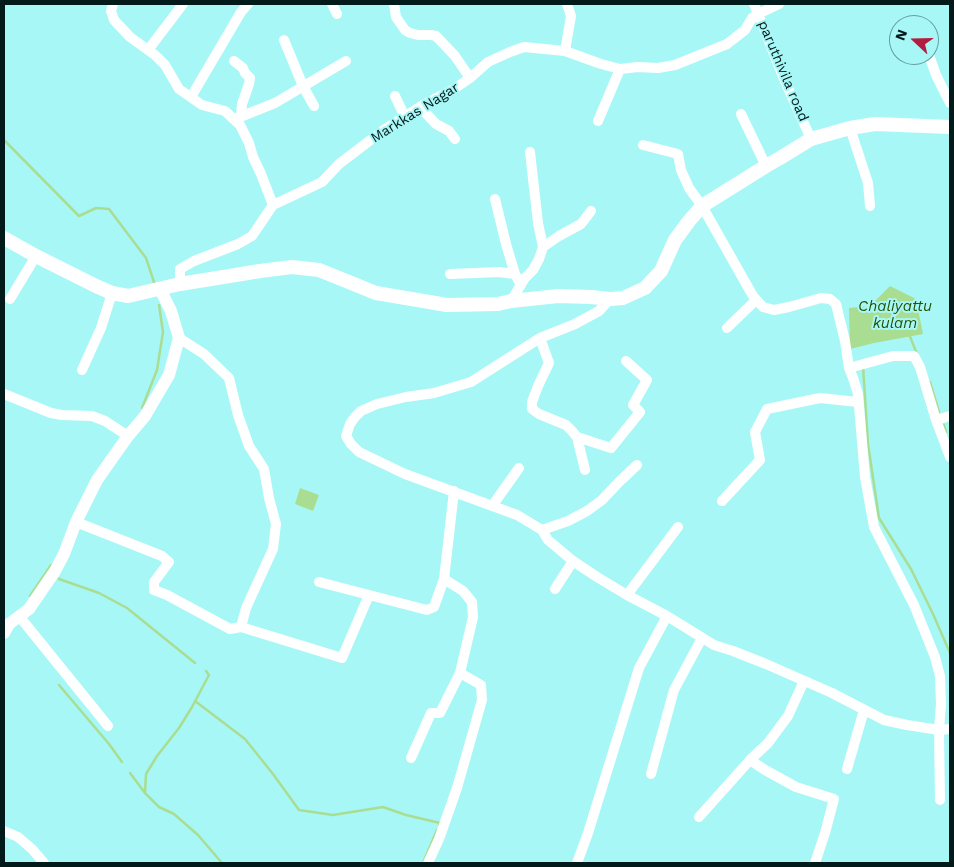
<!DOCTYPE html>
<style>
body{margin:0}
#map{position:relative;width:954px;height:867px;overflow:hidden;background:#a8f7f7;font-family:"Work Sans",sans-serif}
canvas{display:block}
.frame{position:absolute;inset:0;border:5px solid #021a1a;pointer-events:none}
.north{position:absolute;left:889px;top:15px;width:50px;height:50px;box-sizing:border-box;background:#a8f7f7;border:1px solid #669f9f;border-radius:50%;rotate:291deg;font-size:14px;font-weight:700;line-height:20px;text-align:center;color:#021a1a}
.north::after{content:'';display:block;margin:auto;width:18px;height:22px;background:#b21f3e;clip-path:polygon(50% 0,100% 100%,50% 72%,0 100%)}
</style>
<div id="map">
<canvas width="954" height="867"></canvas>
<div class="frame"></div>
<div class="north">N</div>
</div>
<script>
const context = document.querySelector('canvas').getContext('2d');
context.lineJoin = 'round';
function fillPath(path, color) { context.fillStyle = color; context.fill(path, 'evenodd'); }
const toPath = rows => new Path2D(rows.map(r => 'M' + r).join(''));
function strokePath(path, color, width, dash) { context.strokeStyle = color; context.lineWidth = width; context.lineCap = dash ? 'butt' : 'round'; context.setLineDash(dash || []); context.stroke(path); }
function drawText(font, color, halo, rows, align = 'center') {
  context.font = font + ' "Work Sans",sans-serif'; context.lineWidth = 4; context.setLineDash([]); context.textBaseline = 'middle'; context.strokeStyle = halo; context.fillStyle = color; for (const [text, x, y, turn = 0] of rows) {
    context.save(); context.translate(x, y); context.rotate((+turn || 0) * Math.PI / 180); context.textAlign = isNaN(turn) ? turn : align; if (halo) context.strokeText(text, 0, 0); context.fillText(text, 0, 0); context.restore();
  }
}
const water = toPath([
 [890,286,916,299,923,334,874,343,850,349,849,308,870,306],
 [300,488,319,495,313,511,295,504]
]);
const stream = toPath([
 [4,140,79,216,96,208,109,209,146,258,155,285],
 [909,334,917,354],
 [863,366,868,444,879,518,911,569,933,614,950,653],
 [930,382,939,412],
 [142,408,157,370,163,332,159,305],
 [944,425,946,432],
 [59,579,99,593,127,608,195,663],
 [30,596,51,565],
 [59,685,109,744,122,762],
 [195,701,245,739,273,774,299,810,333,815,383,807,406,815,440,823,439,825],
 [130,773,145,793,146,774,157,756,179,728,192,707,209,675,206,671],
 [145,793,159,807,174,814,198,835,222,863],
 [423,863,437,830]
]);
const minor = toPath([
 [113,4,111,11,114,20,130,37,155,55,165,65,179,89,202,105,225,111,240,125,249,143,253,157,261,174,273,205],
 [332,4,337,14],
 [394,4,396,17,405,30,410,33,418,35,431,35,436,36,455,56,470,78],
 [754,4,784,79,811,139],
 [284,40,303,86,314,106],
 [148,50,183,4],
 [565,51,571,16,567,4],
 [929,55,936,75,950,103],
 [234,61,243,68,245,73,250,78,249,84,242,104,241,116],
 [395,96,405,117],
 [191,97,241,12,248,4],
 [420,107,436,124,449,131,455,139],
 [741,114,766,166],
 [235,119,275,103,346,61],
 [598,121,620,69],
 [850,128,868,183,870,206],
 [643,145,678,154,681,170,689,188,702,206,753,296,763,307,774,310,789,307,821,298,830,299,836,304,845,341,849,368,853,378,858,394,865,477,874,527,914,605,935,657,940,676,941,704,939,730,940,800],
 [495,199,506,244,515,274,521,285],
 [273,205,322,182,339,164,385,129,423,105,454,89,470,78,488,62,510,52,524,47,565,51,601,64,620,69,638,67,658,68,675,65,727,44,745,30,752,18,758,14,779,4],
 [543,247,559,236,581,224,591,211],
 [450,274,499,272,515,274],
 [180,284,180,269,194,261,238,244,252,236,273,205],
 [10,299,36,256],
 [610,299,599,311,575,324,540,338,471,382,434,393,406,397,377,404,361,411,355,417,350,424,346,436,351,444,359,452,405,474,517,515,542,530,548,540,573,561,597,577,627,595,667,616,714,645,733,651,766,664,832,693,884,720,907,725,939,730,950,729],
 [511,301,525,278,533,270,539,259,543,247,538,223,530,152],
 [727,328,756,300],
 [540,338,549,363,538,386,532,402,532,409,539,414,566,425,572,431,577,437,585,470],
 [849,368,893,356,914,356,920,367,936,420],
 [82,370,101,328,112,293],
 [4,394,51,413,62,415,92,416,105,421,128,436],
 [950,416,936,420,950,457],
 [577,437,611,448,640,412,633,405,647,380,626,361],
 [722,501,760,460,755,432,767,409,820,398,858,402],
 [492,506,519,468],
 [76,522,162,556,169,562,154,582,154,590,167,595,230,629,241,627,246,608,273,549,276,524,269,498,264,469,249,446,238,415,229,378,204,354,179,338],
 [542,530,568,521,587,511,602,500,619,482,637,465],
 [319,582,427,610,434,607,444,579],
 [555,589,573,561],
 [627,595,678,527],
 [19,616,108,726],
 [241,627,342,658,369,595],
 [804,681,788,716,768,743,750,760,765,770,796,787,834,799,825,833,815,863],
 [411,758,431,713,440,713,460,673,473,617,472,602,463,591,444,579,454,491],
 [847,769,864,710],
 [651,774,674,690,702,638],
 [699,817,750,760],
 [4,831,18,837,32,849,44,863],
 [428,863,439,839,457,788,482,700,481,685,460,673],
 [577,863,588,833,639,668,667,616]
]);
const tertiary = toPath([
 [4,633,9,624,29,609,55,571,64,554,76,522,97,480,128,436,145,416,169,375,179,338,171,311,160,289]
]);
const secondary = toPath([
 [4,238,36,256,96,286,112,293,128,296,180,284,260,271,292,267,319,270,376,293,447,305,498,304,511,301,558,296,591,297,610,299,623,298,645,288,661,271,675,240,689,221,702,206,766,166,780,158,811,139,850,128,875,124,950,127]
]);
const streetNames = [
 ["paruthivila road",783,71,67],
 ["Markkas Nagar",415,113,-32]
];
const waterNames = [
 ["Chaliyattu",895,307],
 ["kulam",895,324]
];
fillPath(water, '#a9dd91');
strokePath(stream, '#a9dd91', 2.5);
strokePath(minor, '#fff', 10);
strokePath(tertiary, '#fff', 12);
strokePath(secondary, '#fff', 14);
drawText('14px', '#021a1a', '#a8f7f7', streetNames);
drawText('italic 15px', '#255301', '#a8f7f7', waterNames);
</script>
